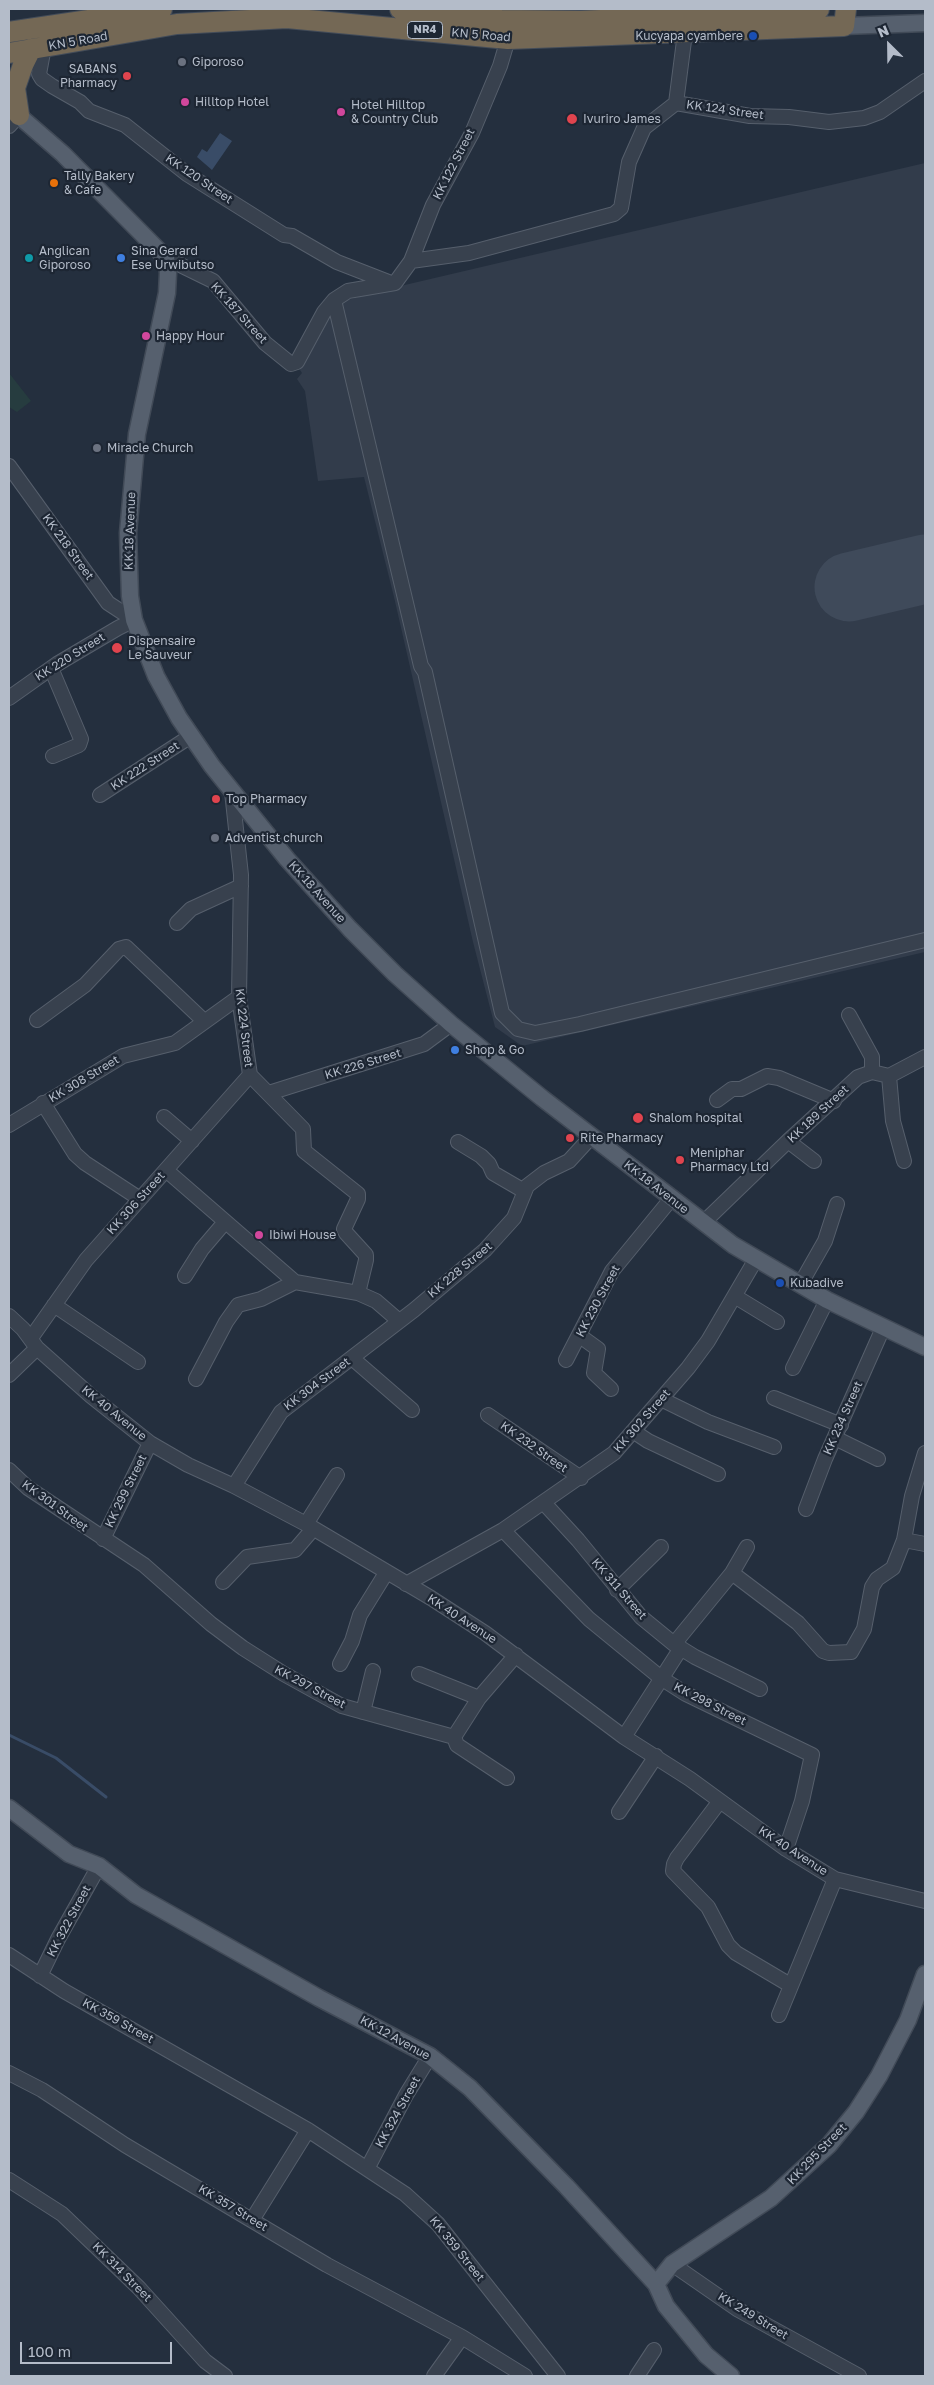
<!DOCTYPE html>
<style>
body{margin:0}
#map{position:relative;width:934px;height:2385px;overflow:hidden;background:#242f3e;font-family:"Golos Text",sans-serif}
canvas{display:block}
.frame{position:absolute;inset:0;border:10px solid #b4bcc9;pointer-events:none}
.north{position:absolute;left:864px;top:20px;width:50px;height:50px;-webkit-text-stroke:4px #1d2633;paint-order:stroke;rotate:337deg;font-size:14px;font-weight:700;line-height:20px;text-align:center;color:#b4bcc9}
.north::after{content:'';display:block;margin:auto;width:18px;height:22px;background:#b4bcc9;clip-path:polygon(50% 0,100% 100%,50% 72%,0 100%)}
.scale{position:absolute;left:20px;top:2342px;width:152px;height:22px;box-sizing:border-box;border:2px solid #b4bcc9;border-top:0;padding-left:6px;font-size:15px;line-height:18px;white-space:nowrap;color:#b4bcc9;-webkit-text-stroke:4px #1d2633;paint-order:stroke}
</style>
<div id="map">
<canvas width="934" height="2385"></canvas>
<div class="frame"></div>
<div class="north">N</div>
<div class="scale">100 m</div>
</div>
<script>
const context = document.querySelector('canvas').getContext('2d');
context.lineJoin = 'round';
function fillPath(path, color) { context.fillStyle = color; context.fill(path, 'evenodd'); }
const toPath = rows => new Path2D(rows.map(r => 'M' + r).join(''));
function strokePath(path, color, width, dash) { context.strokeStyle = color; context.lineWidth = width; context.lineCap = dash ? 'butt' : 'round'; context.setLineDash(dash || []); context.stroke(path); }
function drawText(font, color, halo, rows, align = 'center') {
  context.font = font + ' "Golos Text",sans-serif'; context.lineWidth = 4.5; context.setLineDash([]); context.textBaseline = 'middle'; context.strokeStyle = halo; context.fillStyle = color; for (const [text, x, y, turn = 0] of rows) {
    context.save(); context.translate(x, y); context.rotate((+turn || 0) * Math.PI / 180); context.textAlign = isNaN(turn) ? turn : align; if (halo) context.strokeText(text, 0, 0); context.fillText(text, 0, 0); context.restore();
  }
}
const airport = toPath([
 [925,163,925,952,522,1046,495,1027,473,942,394,597,364,477,318,481,305,391,297,379,302,373,298,367,333,308,344,301,392,288]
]);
const green = toPath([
 [9,373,31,401,17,412,9,407]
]);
const water = toPath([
 [220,133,232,141,212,170,197,157,202,149,207,152]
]);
const stream = toPath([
 [9,1735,56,1758,106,1797]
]);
const runway = toPath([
 [849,587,925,569]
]);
const minor = toPath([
 [44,47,39,74,42,79,52,86,80,102,89,111,125,125,187,174,284,235,292,236,337,262,391,283],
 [676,103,685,33],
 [9,126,19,115],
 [166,258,213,281,265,343,291,364,297,362,324,312,334,300,348,291,395,283,411,261,433,205,472,133,500,66,508,39],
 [411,261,469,253,614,214,621,208,629,162,644,128,676,103,750,116,789,117,829,122,864,118,880,112,925,81],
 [334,300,421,666,425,672,502,1013,518,1029,535,1033,580,1024,925,940],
 [9,466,108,603,134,620],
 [51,668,81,739,79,745,53,756],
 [9,698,57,664,118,628,134,620],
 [232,792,241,875,239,997,250,1075,303,1129,304,1151,358,1194,358,1199,344,1229,346,1233,366,1255,366,1260,358,1293],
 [100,795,191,736],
 [177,923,191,909,241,886],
 [849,1015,872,1057,872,1072],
 [37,1020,85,985,119,949,126,947,204,1021],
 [889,1076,893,1121,904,1161],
 [269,1093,424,1044,451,1024],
 [717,1100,732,1089,741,1089,767,1076,779,1078,834,1101],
 [43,1103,75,1154,85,1163,140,1199],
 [164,1117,192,1141],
 [9,1125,123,1056,175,1043,239,997],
 [788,1141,814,1161],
 [458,1142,481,1156,489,1164,493,1173,524,1191],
 [166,1170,295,1282,358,1293,376,1301,398,1320],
 [703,1223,788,1141,858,1077,872,1072,889,1076,925,1057],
 [185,1276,202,1249,225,1222],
 [800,1285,825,1241,837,1204],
 [736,1297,777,1322],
 [54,1305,138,1362],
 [9,1316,23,1329,37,1348,91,1396,150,1443,188,1465,234,1486,306,1524,431,1598,485,1633,624,1737,690,1779,786,1849,835,1879,925,1901],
 [580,1336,598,1349,594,1373,611,1389],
 [31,1338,86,1260,250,1075],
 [352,1358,412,1410],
 [566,1360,612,1271,671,1199],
 [793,1368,827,1300],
 [9,1375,37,1348],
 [196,1379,226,1322,238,1305,261,1299,295,1282],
 [774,1398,841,1425],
 [661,1399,708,1422,774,1447],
 [488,1415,581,1478],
 [633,1431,648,1441,718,1474],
 [835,1438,878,1459],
 [9,1470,28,1488,144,1565,211,1624,243,1648,284,1674,342,1706,454,1737,479,1698,516,1655],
 [234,1486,281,1412,414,1310,485,1250,514,1218,527,1186,544,1173,569,1161,591,1137],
 [544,1503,578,1540,641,1617,674,1644,695,1657,760,1689],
 [806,1509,825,1459,883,1328],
 [306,1524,337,1475],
 [503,1530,589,1619,661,1678,686,1694,812,1755,802,1801,786,1849],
 [103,1539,150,1443],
 [904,1540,925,1544],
 [732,1573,747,1547],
 [223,1582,247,1557,295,1550,313,1529],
 [406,1584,503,1530,614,1453,688,1368,708,1341,756,1259],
 [617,1590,661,1547],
 [674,1644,732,1573,798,1623,823,1651,829,1653,851,1652,864,1629,872,1587,877,1579,893,1568,904,1540,912,1496,925,1453],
 [340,1664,352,1641,360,1615,386,1573],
 [419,1674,479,1698],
 [363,1712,373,1671],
 [454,1737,457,1745,507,1778],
 [624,1737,681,1648],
 [720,1801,677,1858,674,1864,673,1871,708,1907,728,1945,736,1953,790,1985],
 [619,1812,656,1756],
 [9,1955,64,1991,308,2130,405,2194,438,2224,558,2376],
 [40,1976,58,1939,99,1866],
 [779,2015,835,1879],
 [9,2073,42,2090,125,2145,327,2265,462,2337,525,2376],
 [367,2169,406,2095,430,2056],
 [9,2180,62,2214,139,2288,205,2361,225,2376],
 [252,2220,308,2130],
 [672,2264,737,2309,859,2376],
 [434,2376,462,2337],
 [637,2376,654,2350]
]);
const major = toPath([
 [844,26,925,23],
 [10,108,63,154,166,258,168,273,167,293,137,434,128,533,130,596,134,620,156,676,179,718,212,766,287,859,350,929,395,974,451,1024,542,1098,733,1245,827,1300,925,1347],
 [9,1808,69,1854,99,1866,136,1895,319,1998,430,2056,470,2088,566,2186,656,2284,666,2306,706,2355,731,2376],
 [656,2284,672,2264,771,2198,829,2145,856,2112,879,2076,908,2020,925,1974]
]);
const highway = toPath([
 [400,9,501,20,581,21,819,9],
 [9,32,162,9],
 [9,53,177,24,287,18,508,39,844,26,846,9],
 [19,115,15,88,23,65,31,49]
]);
const markers = [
 [753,36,5,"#1a4fb4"],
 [182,62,5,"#6b7280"],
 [127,76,5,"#e0444e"],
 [185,102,5,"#d1479c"],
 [341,112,5,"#d1479c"],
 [572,119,6,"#e0444e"],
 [54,183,5,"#e8710a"],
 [29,258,5,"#0f9aa8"],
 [121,258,5,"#3f7fe0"],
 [146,336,5,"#d1479c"],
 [97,448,5,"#6b7280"],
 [117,648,6,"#e0444e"],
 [216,799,5,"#e0444e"],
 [215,838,5,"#6b7280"],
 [455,1050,5,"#3f7fe0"],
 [638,1118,6,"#e0444e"],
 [570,1138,5,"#e0444e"],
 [680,1160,5,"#e0444e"],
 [259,1235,5,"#d1479c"],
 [780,1283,5,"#1a4fb4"]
];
const shields = [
 [425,30,35]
];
const shieldNames = [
 ["NR4",425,30]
];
const streetNames = [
 ["KN 5 Road",481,35,5],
 ["KN 5 Road",78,41,-10],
 ["KK 124 Street",725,110,8],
 ["KK 122 Street",454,164,-63],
 ["KK 120 Street",199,179,34],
 ["KK 187 Street",239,313,48],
 ["KK 18 Avenue",130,531,-88],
 ["KK 218 Street",68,547,54],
 ["KK 220 Street",70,657,-32],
 ["KK 222 Street",145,766,-33],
 ["KK 18 Avenue",317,892,48],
 ["KK 224 Street",244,1028,83],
 ["KK 226 Street",363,1064,-17],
 ["KK 308 Street",84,1079,-31],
 ["KK 189 Street",818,1114,-43],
 ["KK 18 Avenue",656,1187,38],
 ["KK 306 Street",136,1203,-48],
 ["KK 228 Street",460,1270,-40],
 ["KK 230 Street",598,1301,-62],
 ["KK 304 Street",317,1384,-37],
 ["KK 40 Avenue",114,1413,39],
 ["KK 234 Street",843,1418,-66],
 ["KK 302 Street",642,1421,-49],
 ["KK 232 Street",534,1447,35],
 ["KK 299 Street",126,1491,-64],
 ["KK 301 Street",55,1506,36],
 ["KK 311 Street",619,1589,49],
 ["KK 40 Avenue",462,1619,33],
 ["KK 297 Street",310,1687,28],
 ["KK 298 Street",710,1704,27],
 ["KK 40 Avenue",793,1851,33],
 ["KK 322 Street",69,1921,-62],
 ["KK 359 Street",118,2021,29],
 ["KK 12 Avenue",395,2038,29],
 ["KK 324 Street",398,2112,-61],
 ["KK 295 Street",817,2154,-46],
 ["KK 357 Street",233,2208,31],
 ["KK 359 Street",457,2249,51],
 ["KK 314 Street",122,2272,45],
 ["KK 249 Street",753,2316,31]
];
const poiNames = [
 ["Kucyapa cyambere",743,36,"right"],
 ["Giporoso",192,62],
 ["SABANS",117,69,"right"],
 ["Pharmacy",117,83,"right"],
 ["Hilltop Hotel",195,102],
 ["Hotel Hilltop",351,105],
 ["& Country Club",351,119],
 ["Ivuriro James",583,119],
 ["Tally Bakery",64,176],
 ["& Cafe",64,190],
 ["Anglican",39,251],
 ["Giporoso",39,265],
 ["Sina Gerard",131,251],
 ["Ese Urwibutso",131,265],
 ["Happy Hour",156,336],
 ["Miracle Church",107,448],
 ["Dispensaire",128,641],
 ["Le Sauveur",128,655],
 ["Top Pharmacy",226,799],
 ["Adventist church",225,838],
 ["Shop & Go",465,1050],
 ["Shalom hospital",649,1118],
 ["Rite Pharmacy",580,1138],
 ["Meniphar",690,1153],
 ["Pharmacy Ltd",690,1167],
 ["Ibiwi House",269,1235],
 ["Kubadive",790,1283]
];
fillPath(airport, '#323c4b');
fillPath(green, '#263c3f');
fillPath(water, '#394c67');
strokePath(stream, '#394c67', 3);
strokePath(runway, '#3f4a5a', 69);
strokePath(minor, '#565f6c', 16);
strokePath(major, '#414a57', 19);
strokePath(highway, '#434c59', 22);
strokePath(minor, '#38414e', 14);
strokePath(major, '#56606e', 16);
strokePath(highway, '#746855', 20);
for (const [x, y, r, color] of markers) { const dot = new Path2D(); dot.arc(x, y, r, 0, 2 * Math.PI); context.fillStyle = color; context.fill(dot); strokePath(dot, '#1d2633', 2); }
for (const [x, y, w] of shields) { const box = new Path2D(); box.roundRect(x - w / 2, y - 8.5, w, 17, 4); context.fillStyle = '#1d2633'; context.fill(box); strokePath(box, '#b4bcc9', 1); }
drawText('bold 11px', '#b4bcc9', null, shieldNames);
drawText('12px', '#b4bcc9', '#1d2633', streetNames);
drawText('12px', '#b4bcc9', '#1d2633', poiNames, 'left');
</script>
